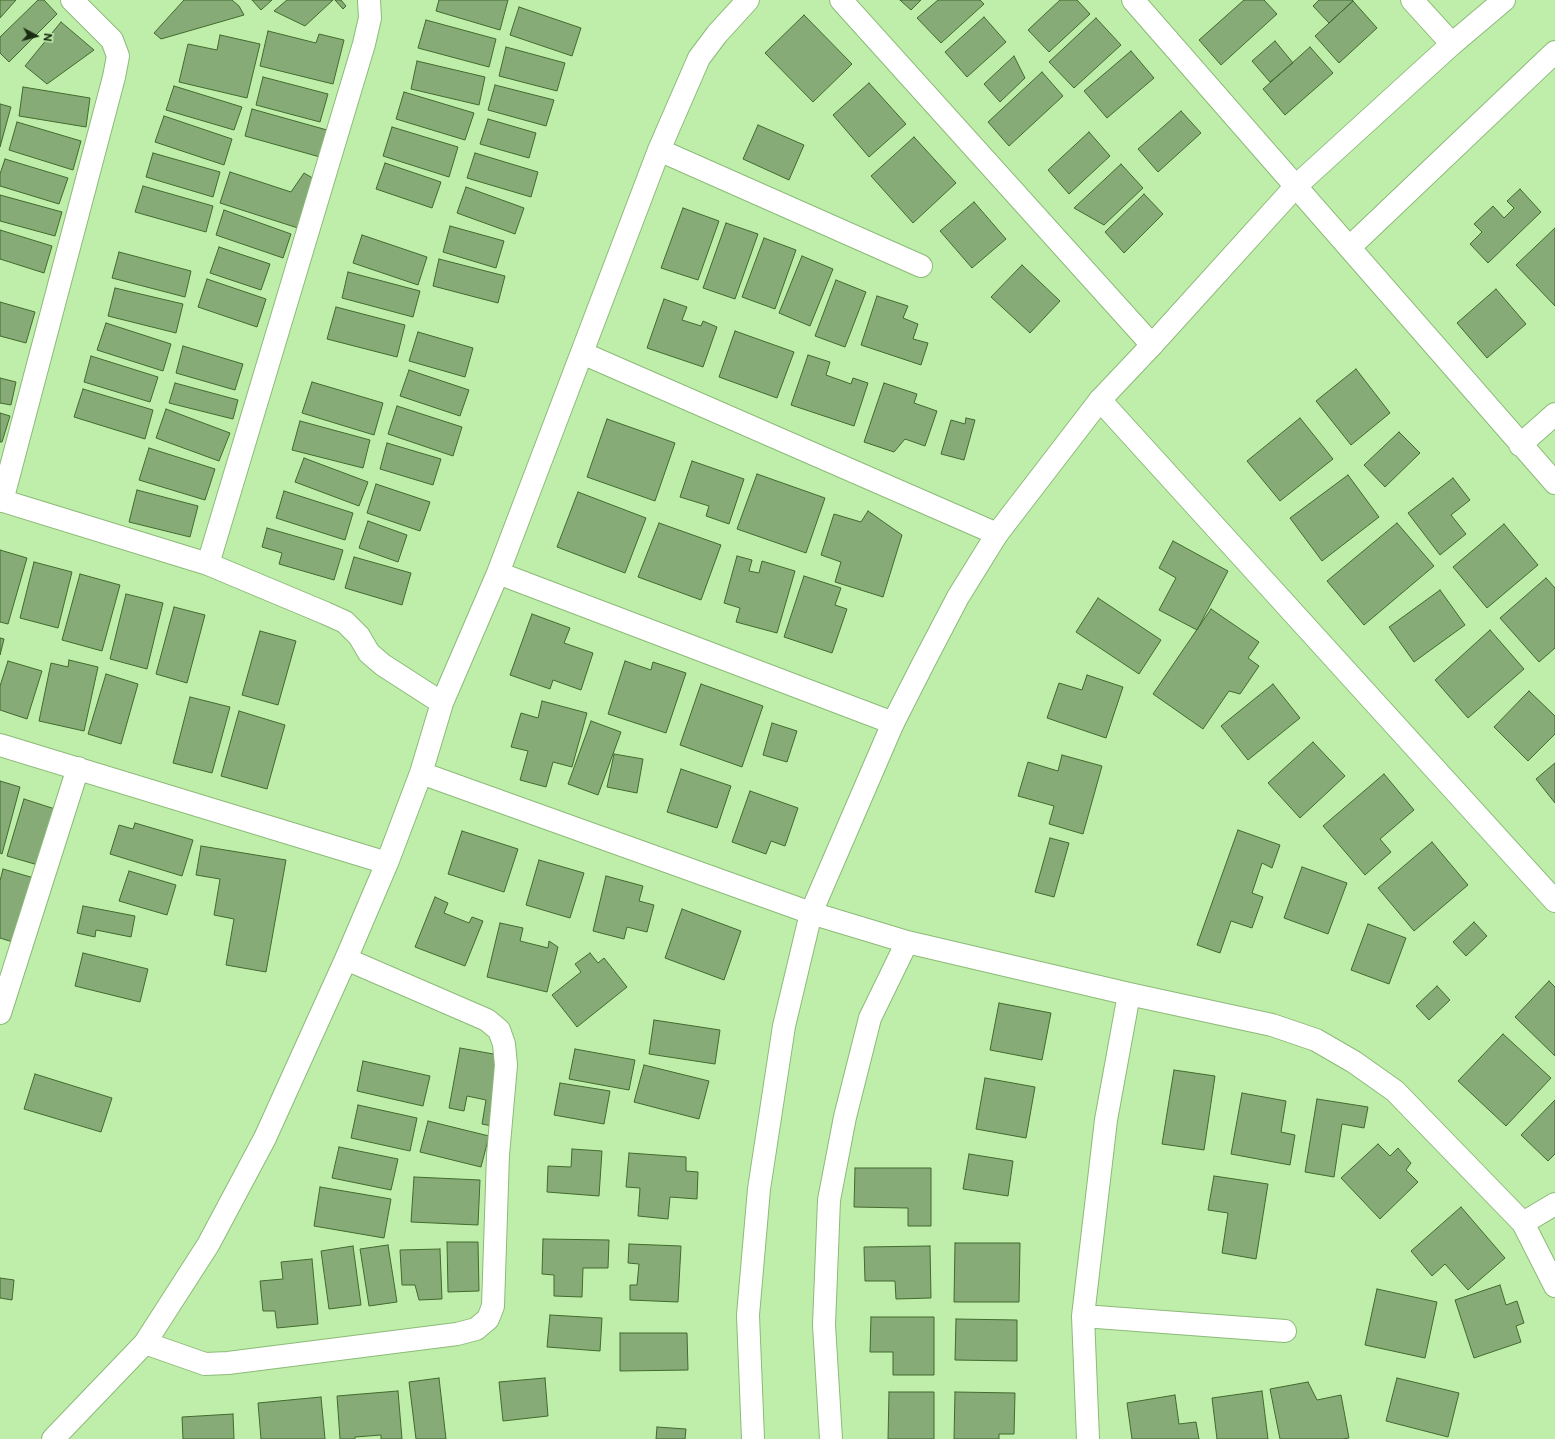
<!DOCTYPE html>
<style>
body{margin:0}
#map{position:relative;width:1555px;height:1439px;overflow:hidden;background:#bfeeaa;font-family:Commissioner,sans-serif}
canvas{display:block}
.north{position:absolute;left:16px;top:16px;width:40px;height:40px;-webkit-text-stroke:3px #bfeeaa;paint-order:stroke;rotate:97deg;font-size:11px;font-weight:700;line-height:16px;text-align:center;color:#192b11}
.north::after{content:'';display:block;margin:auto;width:14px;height:18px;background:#192b11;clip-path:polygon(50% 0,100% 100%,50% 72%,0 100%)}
</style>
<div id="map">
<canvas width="1555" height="1439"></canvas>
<div class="north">N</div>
</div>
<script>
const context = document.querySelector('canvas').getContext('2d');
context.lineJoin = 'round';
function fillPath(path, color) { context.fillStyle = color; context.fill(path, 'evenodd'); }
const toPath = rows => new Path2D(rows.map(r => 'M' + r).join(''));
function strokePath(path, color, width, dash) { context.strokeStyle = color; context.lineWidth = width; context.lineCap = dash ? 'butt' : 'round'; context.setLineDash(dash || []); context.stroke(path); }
const building = toPath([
 [0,0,16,0,0,18,0,0],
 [38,0,44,0,57,14,9,62,0,53,0,37,38,0],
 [184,0,232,0,239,6,244,15,161,39,154,33,184,0],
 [252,0,272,0,261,10,252,0],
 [287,0,333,0,305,26,274,11,287,0],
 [335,0,341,0,346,6,343,9,335,0],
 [439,0,508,0,500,30,436,11,439,0],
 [900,0,921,0,911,10,900,0],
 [938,0,980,0,984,4,941,43,917,18,938,0],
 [1060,0,1077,0,1090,14,1049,52,1028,30,1060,0],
 [1244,0,1264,0,1277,14,1221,65,1199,40,1244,0],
 [1319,0,1352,0,1353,1,1329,23,1313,6,1319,0],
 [1353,1,1377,28,1339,63,1315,36,1353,1],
 [519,7,581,28,572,56,510,35,519,7],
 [804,15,852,64,813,102,765,53,804,15],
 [984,17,1006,42,967,77,945,52,984,17],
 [1096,18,1121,45,1074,88,1049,62,1096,18],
 [426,20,496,39,489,67,418,48,426,20],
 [61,22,94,50,47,84,25,66,61,22],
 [268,31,316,43,319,34,344,40,333,84,260,66,268,31],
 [220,35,260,44,247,98,179,82,188,44,217,50,220,35],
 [1275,41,1293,63,1270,82,1252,61,1275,41],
 [506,47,565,63,557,91,499,76,506,47],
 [1310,47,1333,73,1285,115,1263,89,1310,47],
 [1131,51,1154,78,1107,118,1084,91,1131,51],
 [1014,56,1025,78,1000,102,984,84,1014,56],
 [417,61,485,77,479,105,411,89,417,61],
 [1042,72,1063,96,1009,146,988,122,1042,72],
 [263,77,328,94,320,122,256,105,263,77],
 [869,83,906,124,869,157,833,115,869,83],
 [495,85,554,100,546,126,488,110,495,85],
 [174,86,242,107,234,130,166,110,174,86],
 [23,87,90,98,86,127,19,116,23,87],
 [404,92,474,113,465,140,396,119,404,92],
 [0,104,11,107,0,147,0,104],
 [252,109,327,130,320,157,245,136,252,109],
 [1181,111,1201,133,1158,172,1138,149,1181,111],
 [164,116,232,139,224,165,155,142,164,116],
 [488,119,536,133,529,158,480,144,488,119],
 [17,122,81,141,73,170,9,150,17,122],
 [758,125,804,145,789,180,743,159,758,125],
 [392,127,458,147,449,177,383,156,392,127],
 [1089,132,1110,156,1069,194,1048,170,1089,132],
 [914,137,956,183,913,223,871,176,914,137],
 [153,153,220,172,213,197,146,177,153,153],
 [475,153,538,172,531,197,467,178,475,153],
 [5,159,68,178,59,204,0,186,0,174,5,159],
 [385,163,441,182,432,208,376,189,385,163],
 [1121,164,1143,188,1104,225,1074,208,1121,164],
 [230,172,291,192,304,173,316,180,301,229,220,203,230,172],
 [143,186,213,206,206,232,135,212,143,186],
 [466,187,524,208,515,234,457,213,466,187],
 [1520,189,1541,212,1488,263,1470,244,1482,232,1474,224,1493,206,1504,218,1514,208,1507,201,1520,189],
 [1144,194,1163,214,1124,253,1105,232,1144,194],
 [0,195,62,212,55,236,0,221,0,195],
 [974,202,1006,239,972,268,940,231,974,202],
 [683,208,719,221,698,280,661,268,683,208],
 [224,210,291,234,283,258,216,235,224,210],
 [726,223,758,234,735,299,703,288,726,223],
 [450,226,504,241,496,268,443,252,450,226],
 [1555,228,1555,306,1516,265,1555,228],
 [0,230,52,246,44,273,0,259,0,230],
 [362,235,427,257,418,285,353,263,362,235],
 [764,238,796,250,775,309,742,297,764,238],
 [219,247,270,264,261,290,210,273,219,247],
 [119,252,191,271,185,297,112,278,119,252],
 [802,256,833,269,810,326,779,313,802,256],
 [439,259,505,276,498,303,433,286,439,259],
 [1022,265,1060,301,1030,333,991,297,1022,265],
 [348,272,420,291,413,317,342,298,348,272],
 [207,279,266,299,257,327,198,307,207,279],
 [836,280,866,292,845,347,815,336,836,280],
 [115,288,183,304,176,333,108,316,115,288],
 [1496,289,1526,324,1487,358,1457,323,1496,289],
 [877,296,908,306,903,318,918,324,913,339,928,343,921,365,861,345,877,296],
 [664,299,687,307,682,320,701,326,703,321,717,327,703,367,647,348,664,299],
 [0,302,35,312,26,343,0,336,0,302],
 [336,307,405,325,397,357,327,339,336,307],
 [106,323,171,344,163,371,97,350,106,323],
 [735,331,794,352,777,398,719,377,735,331],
 [418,332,473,348,465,377,409,361,418,332],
 [183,346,243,364,235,390,176,373,183,346],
 [808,355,830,362,826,375,851,384,853,378,868,383,854,426,791,405,808,355],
 [91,356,158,377,150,402,84,382,91,356],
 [1356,369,1390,413,1351,445,1316,401,1356,369],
 [409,370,469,390,460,416,400,396,409,370],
 [0,378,16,382,11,405,0,403,0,378],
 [312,382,383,403,374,435,302,413,312,382],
 [175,383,238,400,233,419,169,403,175,383],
 [884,383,917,394,914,403,937,411,925,446,905,439,894,452,864,442,884,383],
 [83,389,153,410,145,439,74,417,83,389],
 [397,406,462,427,453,456,388,434,397,406],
 [166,409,230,433,219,461,156,438,166,409],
 [0,413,10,416,2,442,0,442,0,413],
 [966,418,975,420,964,460,941,454,951,420,965,424,966,418],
 [1300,418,1333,459,1280,501,1247,461,1300,418],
 [607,419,675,443,655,501,587,477,607,419],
 [300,421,370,440,363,468,292,450,300,421],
 [1399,432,1420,453,1385,487,1364,465,1399,432],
 [387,443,441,459,433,485,380,469,387,443],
 [149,448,215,469,205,500,139,480,149,448],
 [304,458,368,482,359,506,295,482,304,458],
 [692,461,744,479,729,524,706,516,709,506,680,497,692,461],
 [757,474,825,498,806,553,737,529,757,474],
 [1348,475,1379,517,1322,561,1290,518,1348,475],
 [1453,478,1470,500,1451,515,1466,534,1440,555,1408,513,1453,478],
 [376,484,430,502,420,531,367,513,376,484],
 [137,490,198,506,190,537,129,522,137,490],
 [284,491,353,513,345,540,276,518,284,491],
 [578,492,646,518,625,573,557,547,578,492],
 [868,511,902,535,883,597,835,582,841,562,821,555,834,514,861,522,868,511],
 [368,521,407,535,398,562,359,548,368,521],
 [659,523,721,545,701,600,638,577,659,523],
 [1397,523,1434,566,1364,625,1327,581,1397,523],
 [1504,524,1538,565,1487,608,1453,567,1504,524],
 [267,528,343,550,334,580,279,564,282,553,262,547,267,528],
 [1173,541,1228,571,1197,630,1159,610,1176,578,1159,568,1173,541],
 [0,550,27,558,8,624,0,622,0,550],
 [737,556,752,560,749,571,759,573,762,561,795,571,777,633,736,622,740,608,724,603,737,556],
 [354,557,411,573,402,605,345,588,354,557],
 [34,562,72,572,58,628,20,618,34,562],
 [80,574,120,585,102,651,62,640,80,574],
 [804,576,841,588,835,605,847,609,832,653,784,637,804,576],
 [1546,578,1555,588,1555,648,1539,662,1500,618,1546,578],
 [1440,590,1465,625,1414,662,1389,627,1440,590],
 [126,594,163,603,147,669,110,659,126,594],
 [1098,598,1161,640,1139,674,1076,632,1098,598],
 [174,607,205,615,187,683,156,674,174,607],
 [1211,609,1259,642,1248,658,1259,666,1240,694,1229,691,1203,729,1153,694,1211,609],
 [532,614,570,628,564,643,593,653,581,690,553,680,550,689,510,675,532,614],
 [1490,630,1524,669,1468,718,1435,680,1490,630],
 [260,631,296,641,278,705,242,695,260,631],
 [0,638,4,639,0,655,0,638],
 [69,660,98,667,84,731,39,721,51,663,68,667,69,660],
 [8,661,42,671,27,719,0,710,0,686,8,661],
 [625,661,651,670,653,662,686,673,666,733,608,714,625,661],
 [106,674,138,684,121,744,88,734,106,674],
 [1087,675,1123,687,1106,738,1047,718,1059,683,1082,690,1087,675],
 [701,684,763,706,742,767,680,745,701,684],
 [1273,684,1300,718,1248,760,1221,726,1273,684],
 [1529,691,1555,716,1555,734,1528,761,1494,727,1529,691],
 [190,697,230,707,212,773,173,763,190,697],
 [542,701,587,713,572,767,553,762,546,787,520,780,528,751,511,747,521,713,538,718,542,701],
 [239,711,285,725,267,789,221,776,239,711],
 [591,721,621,732,598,795,568,784,591,721],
 [772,723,797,731,787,762,763,755,772,723],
 [1313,742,1345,776,1300,818,1268,783,1313,742],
 [614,754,643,759,637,793,607,787,614,754],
 [1062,755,1102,766,1083,834,1049,824,1054,806,1018,796,1028,762,1058,771,1062,755],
 [1555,763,1555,803,1536,779,1555,763],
 [681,769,731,786,717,828,667,812,681,769],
 [1384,774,1414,810,1380,839,1391,852,1365,875,1323,826,1384,774],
 [0,781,20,787,2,854,0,853,0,781],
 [750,791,798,808,785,846,771,841,766,854,732,842,750,791],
 [24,799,55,809,38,865,7,856,24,799],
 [135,823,193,840,182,876,110,854,119,825,133,829,135,823],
 [1238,830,1280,845,1272,868,1262,863,1252,893,1263,897,1252,928,1231,921,1220,953,1197,945,1238,830],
 [462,831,518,849,504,892,448,874,462,831],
 [1050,838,1069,843,1054,897,1035,892,1050,838],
 [1432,842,1468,885,1414,931,1378,888,1432,842],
 [201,846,286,860,266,972,226,965,234,919,214,915,220,879,196,875,201,846],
 [539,860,584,873,570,918,526,905,539,860],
 [1302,867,1347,883,1328,934,1284,918,1302,867],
 [3,869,34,878,16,943,0,938,0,881,3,869],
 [129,871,176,885,167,915,119,901,129,871],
 [606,876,643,886,639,901,654,905,647,932,627,927,624,939,593,931,606,876],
 [435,897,448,903,444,913,469,923,472,917,483,921,465,966,415,947,435,897],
 [83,906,135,916,131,937,96,930,95,937,77,933,83,906],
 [682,909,741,931,724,980,665,958,682,909],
 [1474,922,1487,936,1466,956,1453,942,1474,922],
 [500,923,523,928,520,941,548,948,549,941,558,947,547,992,487,977,500,923],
 [1368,924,1406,938,1389,984,1351,970,1368,924],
 [83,953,148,969,140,1002,75,986,83,953],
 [590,953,598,963,604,958,627,987,577,1027,552,995,581,972,575,964,590,953],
 [1549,981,1555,987,1555,1056,1515,1017,1549,981],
 [1437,986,1450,1000,1429,1020,1416,1006,1437,986],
 [999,1003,1051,1013,1042,1060,990,1050,999,1003],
 [654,1020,720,1030,715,1064,649,1054,654,1020],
 [1503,1034,1551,1078,1506,1126,1458,1081,1503,1034],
 [460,1048,510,1057,497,1127,482,1124,486,1100,467,1096,464,1111,449,1108,460,1048],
 [575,1049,635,1060,629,1090,569,1079,575,1049],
 [363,1061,430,1076,423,1106,357,1091,363,1061],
 [644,1065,709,1081,699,1119,634,1102,644,1065],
 [1174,1070,1215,1076,1204,1150,1162,1144,1174,1070],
 [35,1074,112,1098,101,1132,24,1109,35,1074],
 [985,1078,1035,1087,1026,1138,976,1129,985,1078],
 [560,1083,610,1091,604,1124,554,1115,560,1083],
 [1242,1093,1286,1101,1281,1132,1295,1135,1290,1165,1231,1154,1242,1093],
 [1317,1099,1368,1107,1364,1128,1342,1124,1334,1177,1305,1172,1317,1099],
 [1555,1100,1555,1154,1548,1161,1521,1135,1555,1100],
 [358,1105,417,1118,410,1151,351,1138,358,1105],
 [428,1121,489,1136,481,1167,420,1152,428,1121],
 [1378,1144,1390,1156,1398,1148,1411,1163,1406,1170,1418,1182,1380,1219,1341,1178,1378,1144],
 [339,1147,398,1159,391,1190,332,1178,339,1147],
 [572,1149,602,1151,599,1196,547,1192,548,1166,571,1167,572,1149],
 [629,1153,686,1157,686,1171,698,1172,697,1199,670,1197,668,1219,638,1216,640,1188,626,1187,629,1153],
 [969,1154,1013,1161,1008,1196,963,1189,969,1154],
 [855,1168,931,1168,931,1226,908,1226,908,1208,854,1207,855,1168],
 [1214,1176,1268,1184,1256,1259,1222,1253,1228,1213,1208,1210,1214,1176],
 [414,1177,480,1180,478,1225,411,1222,414,1177],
 [320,1187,391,1199,384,1238,314,1226,320,1187],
 [1461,1207,1505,1258,1468,1290,1445,1264,1432,1276,1411,1251,1461,1207],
 [543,1239,609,1240,608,1268,583,1268,582,1297,554,1296,554,1275,542,1274,543,1239],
 [447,1242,478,1242,479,1291,448,1292,447,1242],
 [955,1243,1020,1243,1019,1302,954,1302,955,1243],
 [629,1244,681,1246,678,1302,630,1300,630,1285,637,1285,639,1264,628,1263,629,1244],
 [388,1245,397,1302,369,1306,360,1249,388,1245],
 [353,1246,361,1305,329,1309,321,1251,353,1246],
 [930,1246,931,1298,896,1299,895,1281,865,1281,864,1247,930,1246],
 [440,1249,442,1299,419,1300,415,1285,402,1285,400,1250,440,1249],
 [312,1259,318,1324,277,1328,275,1311,263,1311,260,1281,283,1279,281,1262,312,1259],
 [0,1278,14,1280,12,1300,0,1298,0,1278],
 [1500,1285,1506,1305,1517,1301,1524,1323,1516,1326,1521,1342,1474,1358,1455,1300,1500,1285],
 [1377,1289,1437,1302,1425,1358,1365,1345,1377,1289],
 [550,1315,602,1318,600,1351,547,1347,550,1315],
 [871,1317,934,1317,934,1375,893,1375,893,1352,870,1352,871,1317],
 [956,1319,1017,1320,1017,1361,955,1360,956,1319],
 [620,1333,687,1333,688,1370,620,1371,620,1333],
 [439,1378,446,1439,416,1439,409,1382,439,1378],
 [545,1378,548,1416,503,1421,499,1382,545,1378],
 [1397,1378,1459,1393,1448,1437,1386,1421,1397,1378],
 [1308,1382,1317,1400,1341,1395,1349,1438,1342,1439,1280,1439,1270,1389,1308,1382],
 [398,1391,402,1439,381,1439,381,1435,355,1437,355,1439,340,1439,337,1396,398,1391],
 [1262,1391,1268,1439,1217,1439,1212,1398,1262,1391],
 [889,1392,934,1392,934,1439,888,1439,889,1392],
 [955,1392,1015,1393,1014,1434,999,1434,999,1439,954,1439,955,1392],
 [1175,1395,1179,1424,1196,1422,1199,1439,1132,1439,1127,1403,1175,1395],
 [321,1397,325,1439,261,1439,258,1403,321,1397],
 [233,1414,234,1439,183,1439,182,1417,233,1414],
 [657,1427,686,1429,685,1439,656,1439,657,1427]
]);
const minor = toPath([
 [841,0,1152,345],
 [1133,0,1555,483],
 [1412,0,1452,44],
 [659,150,921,266],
 [1350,247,1555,52],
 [582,353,997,534],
 [1100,400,1555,901],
 [1520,445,1555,414],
 [0,500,208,564,325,613,345,622,359,636,369,653,383,665,442,703],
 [2,501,114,77,118,56,112,40,72,0],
 [208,564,364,44,370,18,369,0],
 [498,573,893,723],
 [0,745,387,863],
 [421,773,811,913,907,942,1129,994,1272,1025,1316,1040,1354,1062,1395,1091,1523,1223,1555,1286],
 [0,1013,78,768],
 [1523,1223,1555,1204],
 [1083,1316,1285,1331],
 [145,1343,205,1364,228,1363,457,1334,476,1329,488,1319,493,1306,498,1155,506,1065,504,1044,499,1030,487,1020,346,959],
 [53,1439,145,1343,208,1245,265,1138,346,959,387,863,421,773,442,703,498,573,659,150,699,58,717,34,748,0],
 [831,1439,824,1325,829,1200,845,1117,870,1018,907,942],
 [1088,1439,1083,1316,1106,1120,1129,994]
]);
const tertiary = toPath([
 [753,1439,748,1315,759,1189,784,1026,811,913,893,723,924,662,958,597,997,534,1100,400,1152,345,1296,186,1452,44,1504,0]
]);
fillPath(building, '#86ab76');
strokePath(building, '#416b2d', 1);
strokePath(minor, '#8cba78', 24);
strokePath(tertiary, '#8cba78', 24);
strokePath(minor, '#fff', 22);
strokePath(tertiary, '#fff', 22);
</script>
